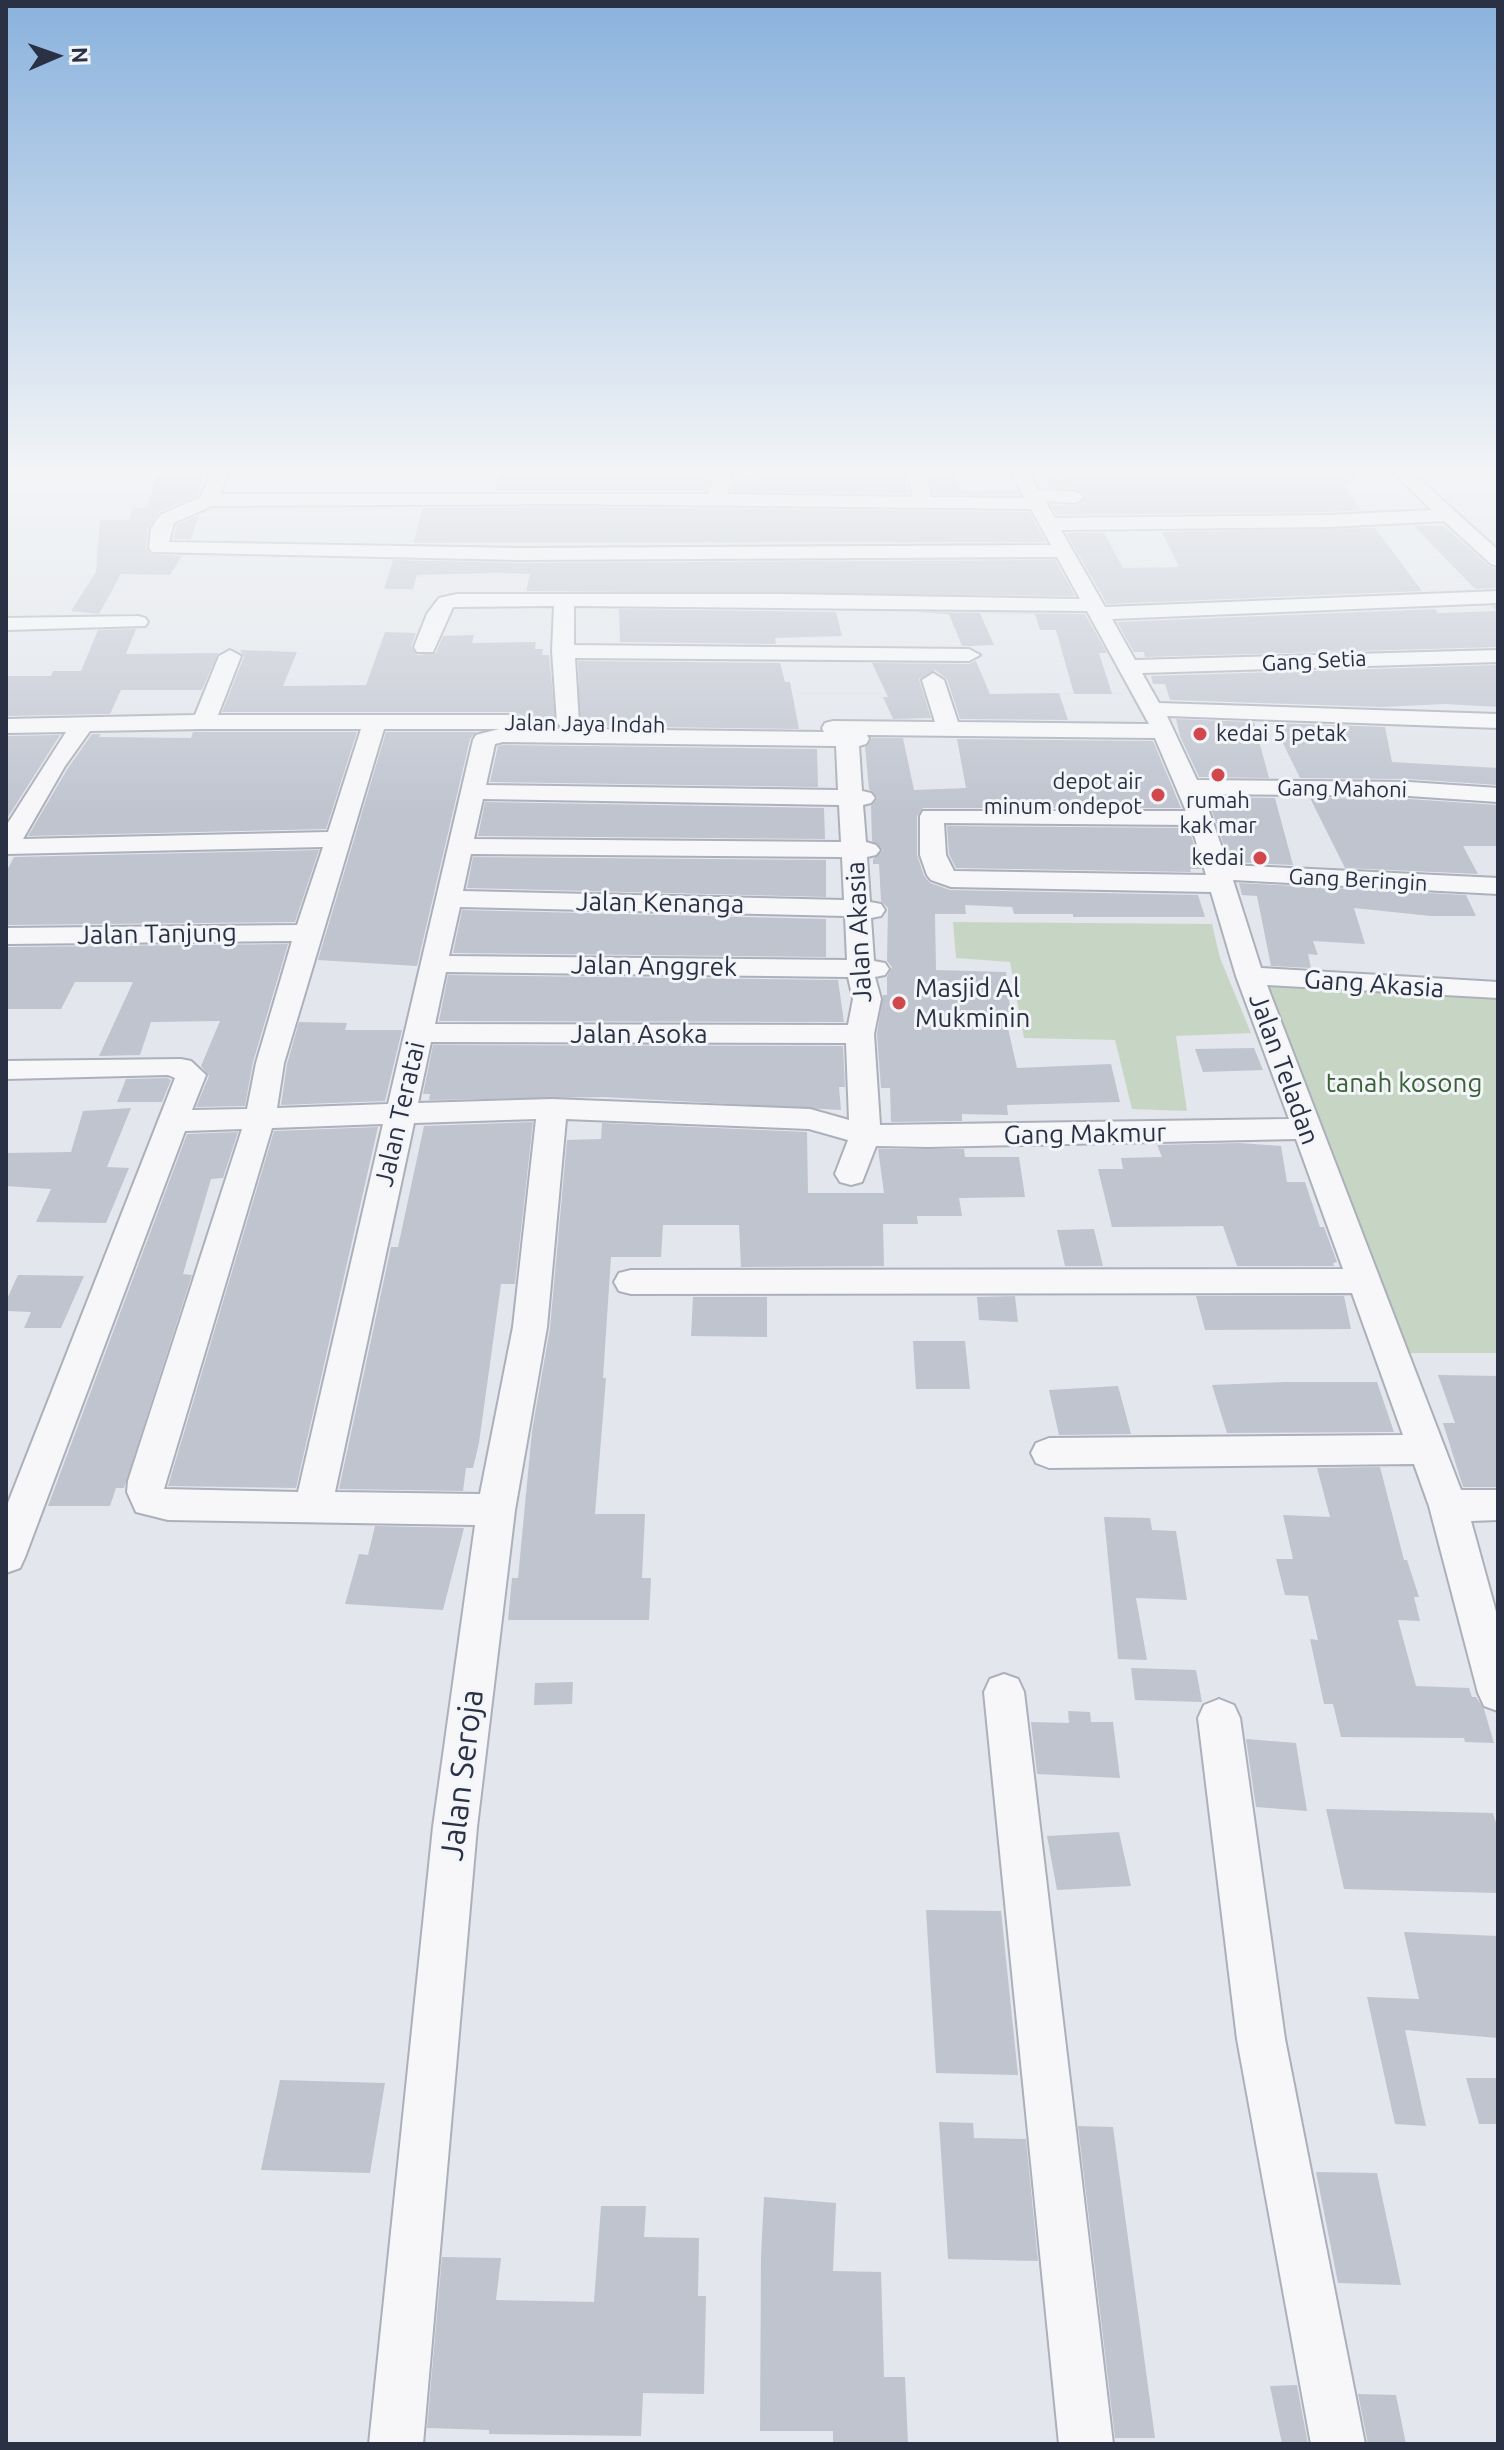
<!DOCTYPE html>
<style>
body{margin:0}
#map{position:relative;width:1504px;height:2450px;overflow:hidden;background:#e3e6ec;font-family:Ubuntu,sans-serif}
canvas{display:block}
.frame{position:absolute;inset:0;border:8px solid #2a3145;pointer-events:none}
.north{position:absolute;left:16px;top:16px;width:80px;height:80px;-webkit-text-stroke:6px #f3f5f9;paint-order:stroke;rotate:88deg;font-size:22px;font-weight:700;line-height:32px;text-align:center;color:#2a3145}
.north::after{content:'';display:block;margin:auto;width:28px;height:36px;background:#2a3145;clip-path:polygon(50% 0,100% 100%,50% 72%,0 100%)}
</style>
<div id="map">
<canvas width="1504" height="2450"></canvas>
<div class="frame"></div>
<div class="north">N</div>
</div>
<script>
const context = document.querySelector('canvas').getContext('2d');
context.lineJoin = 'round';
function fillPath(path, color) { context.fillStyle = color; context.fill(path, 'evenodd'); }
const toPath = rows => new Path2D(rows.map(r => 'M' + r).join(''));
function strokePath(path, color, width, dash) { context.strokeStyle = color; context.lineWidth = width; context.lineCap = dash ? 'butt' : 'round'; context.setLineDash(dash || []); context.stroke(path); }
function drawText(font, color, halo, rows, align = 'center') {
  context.font = font + ' Ubuntu,sans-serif'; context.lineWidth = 6; context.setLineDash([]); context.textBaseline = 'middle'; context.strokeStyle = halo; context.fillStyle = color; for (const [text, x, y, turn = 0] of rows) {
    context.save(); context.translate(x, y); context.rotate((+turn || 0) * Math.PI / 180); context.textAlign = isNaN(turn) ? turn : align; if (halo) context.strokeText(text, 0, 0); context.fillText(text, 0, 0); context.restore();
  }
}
const green = toPath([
 [953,922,1212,924,1220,958,1251,1033,1176,1036,1187,1111,1132,1109,1115,1040,1024,1038,1010,962,956,958],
 [1264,980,1498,993,1498,1353,1401,1353]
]);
const building = toPath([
 [593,468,708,468,709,480,707,491,495,491,500,473,593,471],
 [753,468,904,468,909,494,731,491,733,479,755,478],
 [928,468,952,468,961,491,1017,490,1020,495,933,494],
 [1366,468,1344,486,1362,510,1330,512,1057,515,1050,504,1075,506,1087,496,1075,488,1048,487,1044,479,1141,476,1151,471,1202,469],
 [203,473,199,495,159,512,148,529,146,548,150,554,182,556,170,575,121,574,99,614,71,611,96,572,100,520,129,520,133,508,147,507,156,476],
 [573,507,1029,512,1046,542,413,543,423,508],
 [199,515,191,539,173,539,177,525],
 [1414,526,1444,526,1489,566,1498,569,1498,588,1475,589],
 [1375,528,1422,591,1107,604,1066,533,1104,533,1123,568,1179,567,1162,532],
 [393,560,520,563,1055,560,1075,596,526,591,530,574,497,573,417,575,413,589,384,589],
 [1492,606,1498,606,1498,647,1145,657,1144,652,1134,652,1117,622,1435,609,1438,613,1497,611],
 [619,609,836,612,842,636,775,638,776,644,620,642],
 [912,612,1085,614,1107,653,1099,653,1112,694,1074,694,1056,630,1040,630,1035,614,980,613,994,645,970,646,962,646,949,614],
 [136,629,126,654,218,653,202,690,121,690,110,714,6,716,6,676,51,676,53,671,81,671,98,630],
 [385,632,416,633,411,646,417,655,436,653,443,636,474,635,472,643,536,642,535,649,543,649,542,655,549,655,556,726,523,725,525,723,522,715,511,712,222,712,244,657,240,650,297,652,283,686,366,685],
 [578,661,780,663,785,682,790,682,799,729,580,726],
 [976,661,990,694,1059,693,1068,720,960,719,947,679,935,670,919,679,931,718,893,719,883,697,888,697,872,663,969,664],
 [1498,665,1498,707,1445,704,1382,707,1170,700,1165,684,1153,684,1151,676],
 [1176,719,1254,722,1269,778,1199,777,1180,736],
 [1273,723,1385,727,1392,762,1498,768,1498,785,1409,779,1300,778],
 [193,732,357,732,326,829,28,836,68,768,92,734,101,734,99,737,191,738],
 [386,732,476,732,470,739,417,966,318,960],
 [60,735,6,820,6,736],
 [872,738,903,738,914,790,966,788,957,739,1153,741,1181,808,923,808,917,816,917,855,924,876,930,883,950,890,1198,895,1205,917,1073,917,1073,914,1014,914,1012,907,965,905,966,914,935,914,936,970,1006,972,1011,1015,1005,1015,1017,1068,1111,1064,1120,1102,1007,1105,1008,1115,962,1114,962,1121,891,1122,890,1088,881,1088,877,1034,883,995,887,995,887,977,892,967,887,961,888,908,881,901,879,864,873,864,873,859,883,850,872,841,871,806,878,798,869,789,865,747],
 [503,745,817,749,818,787,490,782,498,746],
 [1207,797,1275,798,1293,865,1230,862],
 [1310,798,1409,799,1498,805,1498,846,1463,846,1478,874,1345,868],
 [485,802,824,808,825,839,478,836],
 [947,826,1189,828,1201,869,1190,869,1191,872,956,868,949,854],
 [319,850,295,922,6,925,6,872,14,857],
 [473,857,826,860,826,897,467,888],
 [1239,883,1466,895,1476,916,1431,916,1354,908,1365,944,1313,941,1318,955,1308,954,1311,968,1271,966,1257,896,1242,895],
 [462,910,826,919,826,957,453,953],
 [288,944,253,1062,245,1106,196,1107,209,1076,201,1066,220,1021,151,1022,140,1055,99,1056,133,982,75,982,61,1009,6,1009,6,947],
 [448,975,838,980,844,1022,439,1021],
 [299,1022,347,1023,345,1030,402,1030,385,1101,281,1105,287,1064],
 [433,1045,843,1046,845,1087,839,1087,841,1110,604,1097,429,1100,430,1094,423,1094],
 [1254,1048,1263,1070,1203,1072,1195,1049],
 [167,1078,171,1080,162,1102,117,1102,126,1079],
 [131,1108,107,1167,129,1168,106,1223,36,1222,51,1189,6,1186,6,1153,71,1152,83,1111],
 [533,1122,515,1284,501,1284,479,1443,473,1468,466,1468,463,1491,339,1489,391,1247,398,1247,424,1126],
 [602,1123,807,1132,808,1193,884,1193,878,1149,964,1149,965,1157,1019,1157,1025,1197,959,1198,962,1216,917,1216,918,1224,883,1224,884,1266,741,1267,739,1225,663,1225,661,1257,611,1257,603,1378,606,1378,595,1514,645,1514,642,1578,651,1578,649,1620,508,1620,512,1578,518,1578,532,1431,550,1328,567,1140,601,1139],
 [378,1127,296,1488,168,1486,274,1131],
 [238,1132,223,1178,211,1179,183,1274,192,1275,124,1488,116,1488,110,1506,48,1506,187,1134],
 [1239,1143,1281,1146,1287,1182,1305,1182,1320,1227,1324,1227,1337,1262,1333,1263,1334,1266,1237,1266,1223,1226,1112,1227,1098,1169,1123,1169,1121,1158,1162,1157,1157,1145],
 [1094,1229,1103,1266,1065,1266,1057,1230],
 [18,1275,84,1276,61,1328,24,1328,31,1312,6,1311,6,1301],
 [1015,1296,1018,1322,979,1320,977,1297],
 [1196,1296,1344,1296,1351,1329,1205,1330],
 [693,1297,767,1297,767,1337,691,1336],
 [913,1341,965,1341,970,1389,916,1389],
 [1438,1375,1498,1376,1498,1487,1463,1487,1443,1423,1455,1423],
 [1285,1382,1377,1382,1394,1432,1227,1433,1212,1385],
 [1118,1386,1131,1434,1059,1435,1049,1390],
 [1380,1467,1404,1560,1407,1560,1419,1597,1414,1597,1420,1621,1398,1620,1416,1686,1469,1688,1472,1697,1476,1697,1484,1709,1494,1743,1465,1742,1464,1738,1341,1737,1333,1704,1324,1704,1310,1639,1318,1640,1308,1596,1285,1595,1276,1559,1293,1559,1283,1515,1330,1517,1317,1468],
 [1104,1517,1150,1518,1152,1530,1176,1531,1187,1600,1136,1598,1147,1660,1118,1659],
 [375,1526,464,1528,443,1610,345,1604,359,1554,368,1555],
 [1131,1668,1196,1670,1202,1702,1135,1700],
 [573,1682,572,1704,534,1705,535,1683],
 [1068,1711,1090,1712,1091,1722,1113,1722,1120,1778,1037,1774,1031,1722,1069,1723],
 [1246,1739,1296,1743,1307,1811,1256,1807],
 [1326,1809,1493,1813,1498,1829,1498,1893,1344,1889],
 [1119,1832,1131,1886,1057,1890,1047,1836],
 [926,1910,1001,1911,1018,2075,936,2073],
 [1404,1932,1498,1936,1498,2038,1405,2030,1426,2126,1395,2124,1367,1997,1419,1999],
 [1466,2078,1498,2078,1498,2124,1479,2124],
 [280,2080,385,2083,370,2173,261,2170],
 [939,2122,973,2123,974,2138,1026,2139,1038,2261,948,2259],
 [1078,2126,1113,2127,1155,2438,1115,2438],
 [1316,2172,1377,2173,1401,2285,1338,2283],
 [764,2197,836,2203,833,2271,881,2272,884,2377,905,2377,908,2444,833,2444,833,2431,760,2431,761,2256],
 [601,2206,646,2206,644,2237,699,2238,698,2296,706,2296,704,2394,643,2393,641,2436,489,2434,489,2430,427,2428,442,2257,501,2258,496,2300,594,2302],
 [1297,2385,1308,2444,1282,2444,1270,2386],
 [1358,2394,1396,2395,1406,2444,1368,2444]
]);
const minor = toPath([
 [212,468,230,468,220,494,709,494,715,468,733,468,727,494,913,497,907,468,925,468,931,497,1025,498,1008,468,1150,468,1141,473,1031,476,1038,490,1075,491,1084,497,1075,503,1045,501,1055,518,1330,515,1432,510,1388,468,1407,468,1498,550,1498,566,1491,564,1444,521,1330,527,1061,530,1105,607,1498,591,1498,603,1112,619,1135,660,1498,650,1498,662,1142,673,1159,703,1498,714,1498,728,1167,716,1197,780,1409,782,1498,788,1498,802,1409,796,1203,794,1228,865,1498,878,1498,894,1233,880,1261,968,1498,982,1498,998,1267,985,1461,1490,1498,1490,1498,1520,1471,1521,1498,1619,1498,1711,1484,1706,1478,1693,1429,1506,1414,1464,1049,1468,1036,1463,1031,1453,1036,1443,1049,1438,1403,1435,1352,1293,631,1294,619,1291,614,1282,619,1273,631,1270,1343,1269,1296,1139,928,1147,876,1146,862,1182,851,1185,840,1182,835,1174,848,1140,809,1129,566,1119,547,1327,515,1510,477,1827,423,2444,369,2444,433,1827,475,1525,168,1520,136,1512,127,1492,128,1481,242,1129,185,1131,25,1557,20,1568,6,1573,6,1508,175,1078,168,1075,6,1079,6,1061,181,1059,191,1061,206,1075,192,1110,247,1109,256,1063,292,941,6,944,6,928,297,925,323,847,6,854,6,826,66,732,6,733,6,719,195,715,219,656,230,650,241,656,218,715,511,715,519,717,522,722,513,728,564,729,557,723,552,651,554,606,453,607,433,652,417,652,414,647,427,614,439,598,457,594,782,594,1080,599,1057,557,520,560,152,552,149,548,151,529,160,515,201,497,212,468],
 [573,504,1031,509,1051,545,520,548,169,542,174,523,212,506,573,504],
 [574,606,1087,611,1149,724,958,722,944,680,933,673,922,680,935,722,833,721,825,723,822,728,824,732,572,729,579,723,575,658,969,661,980,655,969,649,574,645,574,606],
 [204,729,361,729,328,832,23,839,65,766,90,731,204,729],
 [384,729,499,729,476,735,473,740,388,1104,277,1108,284,1063,384,729],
 [867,735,1155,738,1186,811,923,811,920,816,920,855,927,875,931,880,951,887,1211,892,1236,976,1289,1119,880,1125,874,1034,881,999,875,977,885,975,889,969,885,963,874,961,871,918,881,916,885,910,881,904,870,902,867,857,876,855,880,850,876,845,866,842,863,805,871,803,875,798,871,793,862,791,859,746,866,744,869,739,867,735],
 [503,742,836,746,838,790,486,785,495,744,503,742],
 [483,799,839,805,841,842,474,839,483,799],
 [944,823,1191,825,1206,875,954,871,946,855,944,823],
 [471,854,842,857,844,900,463,891,471,854],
 [460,907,845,916,847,960,449,956,460,907],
 [446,972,848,977,853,999,848,1025,435,1024,446,972],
 [431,1042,846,1043,849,1120,810,1109,552,1099,418,1103,431,1042],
 [536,1119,513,1327,480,1494,335,1492,414,1123,536,1119],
 [383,1124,298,1492,164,1489,272,1128,383,1124],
 [138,616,145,618,148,622,145,626,6,630,6,618,138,616],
 [1004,1674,1018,1679,1024,1692,1113,2444,1059,2444,984,1692,990,1679,1004,1674],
 [1219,1699,1234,1705,1240,1718,1285,2039,1365,2444,1311,2444,1237,2039,1198,1718,1204,1705,1219,1699]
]);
const markers = [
 [1200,734,8,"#d2474c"],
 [1218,775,8,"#d2474c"],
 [1158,795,8,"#d2474c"],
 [1260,858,8,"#d2474c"],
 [899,1003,8,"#d2474c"]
];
const farStreetnames = [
 ["Gang Setia",1314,661,-3],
 ["Jalan Jaya Indah",585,724,1],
 ["Gang Mahoni",1342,789,1],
 ["Gang Beringin",1358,880,3]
];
const farPoinames = [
 ["kedai 5 petak",1216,734,"left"],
 ["depot air",1142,782],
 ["minum ondepot",1142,807],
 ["rumah",1218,801,"center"],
 ["kak mar",1218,826,"center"],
 ["kedai",1244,858]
];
const streetNames = [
 ["Jalan Kenanga",660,903,1],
 ["Jalan Akasia",859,932,-93],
 ["Jalan Tanjung",157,934,-1],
 ["Jalan Anggrek",654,966,1],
 ["Gang Akasia",1374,984,4],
 ["Jalan Asoka",639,1034],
 ["Jalan Teladan",1284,1069,70],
 ["Jalan Teratai",400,1114,-77],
 ["Gang Makmur",1085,1134,-1]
];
const poiNames = [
 ["Masjid Al",915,988],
 ["Mukminin",915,1018]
];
const parkNames = [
 ["tanah kosong",1404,1083]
];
const nearStreetnames = [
 ["Jalan Seroja",462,1775,-83]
];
fillPath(green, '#c7d6c4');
fillPath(building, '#c0c4cf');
strokePath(minor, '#acb0ba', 4);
fillPath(minor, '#f7f7fa');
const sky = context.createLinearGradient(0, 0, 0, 811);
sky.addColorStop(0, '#8ab2dd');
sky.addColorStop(0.58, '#f2f4f6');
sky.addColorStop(1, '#f2f4f600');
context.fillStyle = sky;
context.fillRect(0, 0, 1504, 811);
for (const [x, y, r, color] of markers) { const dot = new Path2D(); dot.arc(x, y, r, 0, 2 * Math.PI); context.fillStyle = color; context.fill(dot); strokePath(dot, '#f3f5f9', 3); }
drawText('22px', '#2a3145', '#f3f5f9', farStreetnames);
drawText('22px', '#2a3145', '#f3f5f9', farPoinames, 'right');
drawText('26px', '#2a3145', '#f3f5f9', streetNames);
drawText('26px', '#2a3145', '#f3f5f9', poiNames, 'left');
drawText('26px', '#3a6137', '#f3f5f9', parkNames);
drawText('32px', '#2a3145', '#f3f5f9', nearStreetnames);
</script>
